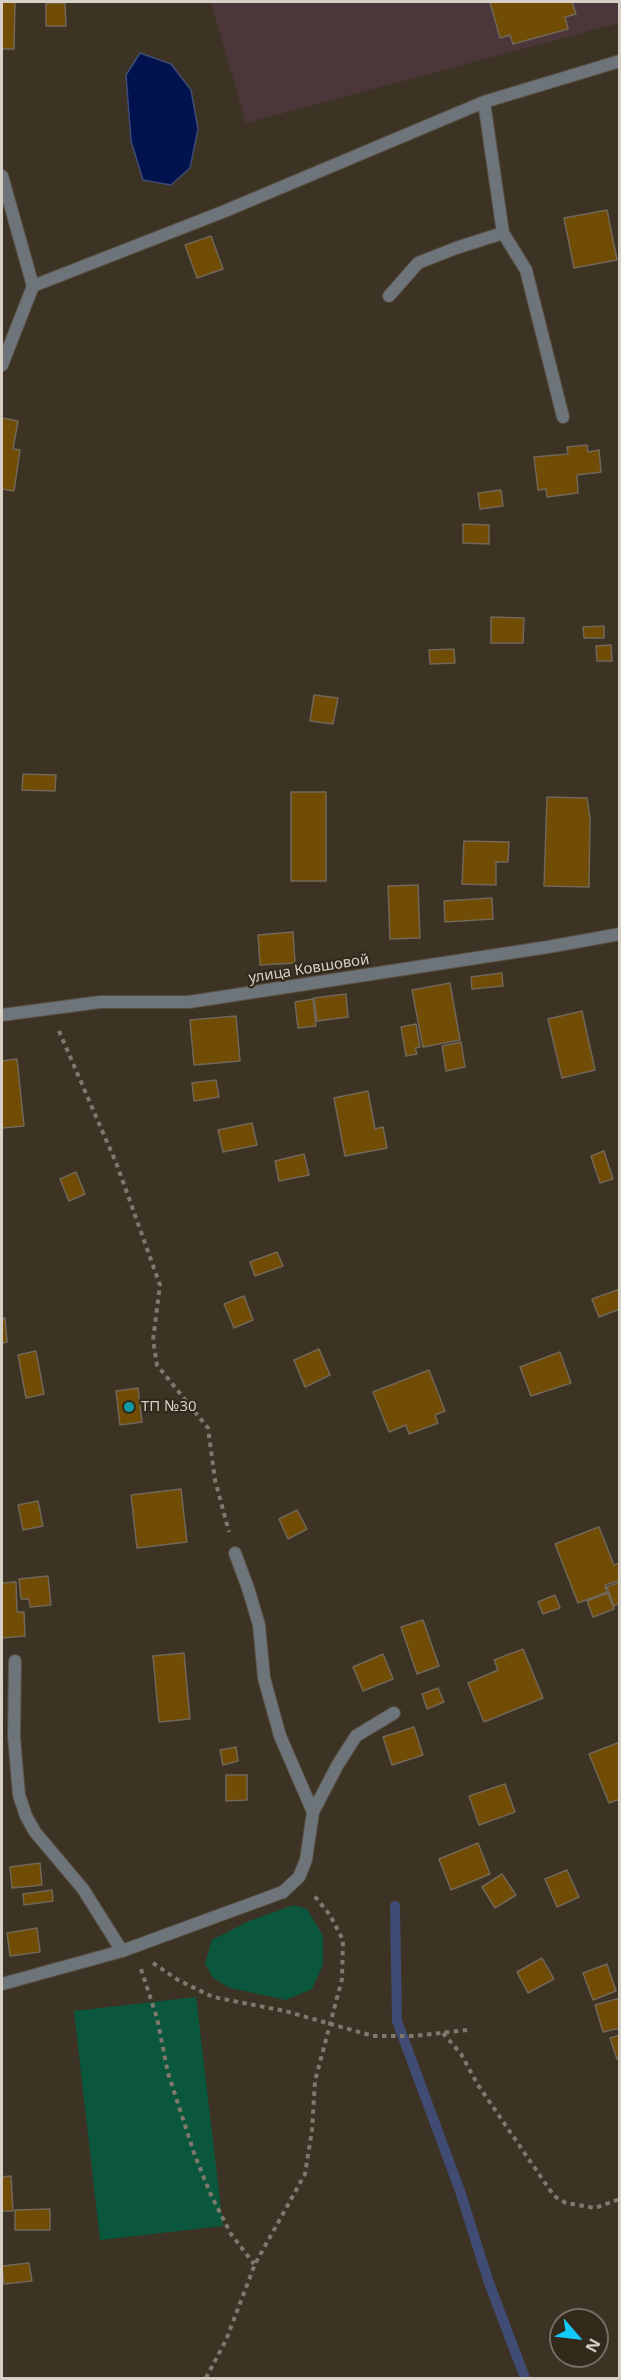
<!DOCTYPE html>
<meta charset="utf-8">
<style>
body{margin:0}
#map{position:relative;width:621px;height:2380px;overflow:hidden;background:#3d3325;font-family:"Noto Sans",sans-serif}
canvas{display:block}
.frame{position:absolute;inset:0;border:3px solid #d6d0c7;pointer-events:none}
.north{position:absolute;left:549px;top:2308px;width:60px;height:60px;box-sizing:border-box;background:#33291b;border:2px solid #746c60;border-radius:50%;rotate:118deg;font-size:16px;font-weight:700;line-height:24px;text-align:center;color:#d6d0c7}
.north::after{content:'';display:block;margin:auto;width:21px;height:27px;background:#12cafb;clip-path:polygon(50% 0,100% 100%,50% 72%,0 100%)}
</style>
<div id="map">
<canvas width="621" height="2380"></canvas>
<div class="frame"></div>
<div class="north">N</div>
</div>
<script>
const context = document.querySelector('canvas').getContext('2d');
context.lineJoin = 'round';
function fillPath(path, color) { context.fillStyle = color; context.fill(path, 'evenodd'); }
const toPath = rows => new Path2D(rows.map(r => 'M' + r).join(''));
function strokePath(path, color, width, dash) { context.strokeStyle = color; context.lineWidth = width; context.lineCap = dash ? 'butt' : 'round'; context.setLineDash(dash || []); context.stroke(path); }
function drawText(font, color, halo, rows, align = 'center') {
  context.font = font + ' "Noto Sans",sans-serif'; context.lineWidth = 4.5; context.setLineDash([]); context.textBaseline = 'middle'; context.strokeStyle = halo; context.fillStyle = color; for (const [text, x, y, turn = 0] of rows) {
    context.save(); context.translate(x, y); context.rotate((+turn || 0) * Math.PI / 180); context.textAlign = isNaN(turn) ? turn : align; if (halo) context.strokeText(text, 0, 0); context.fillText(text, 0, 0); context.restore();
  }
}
const industrial = toPath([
 [211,2,619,2,619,23,246,123]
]);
const green = toPath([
 [294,1905,307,1909,323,1936,323,1965,312,1989,286,2000,230,1988,213,1978,205,1963,212,1940,249,1921],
 [196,1997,223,2226,100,2240,74,2011]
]);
const water = toPath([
 [140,53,171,64,191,90,198,129,190,168,171,185,143,180,131,141,126,75,140,53]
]);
const stream = toPath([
 [395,1906,397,2021,460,2191,488,2280,525,2378]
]);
const building = toPath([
 [2,2,15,2,14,49,2,49,2,2],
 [490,2,572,2,576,14,565,17,568,29,513,44,510,35,500,38,490,2],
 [46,3,65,3,66,26,46,26,46,3],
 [607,210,617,260,574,268,564,218,607,210],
 [211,236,223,269,197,278,185,245,211,236],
 [2,418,18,421,13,449,20,450,14,491,2,489,2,418],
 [587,445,588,452,599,450,601,472,577,475,578,493,547,497,546,489,538,490,534,457,568,454,567,447,587,445],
 [501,490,503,506,480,509,478,493,501,490],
 [463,524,489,525,489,544,463,543,463,524],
 [491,617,524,618,523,643,491,643,491,617],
 [604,626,604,638,584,638,583,627,604,626],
 [611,645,612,661,597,661,596,646,611,645],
 [454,649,455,663,430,664,429,650,454,649],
 [314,695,338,698,333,724,310,721,314,695],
 [23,774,56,775,55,791,22,790,23,774],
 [291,792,326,792,326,881,291,881,291,792],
 [547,797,587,798,590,818,589,887,544,886,547,797],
 [464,841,509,842,508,862,496,862,496,885,462,884,464,841],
 [418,885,420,938,390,939,388,886,418,885],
 [492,898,493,919,445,922,444,901,492,898],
 [293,932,295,963,260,965,258,935,293,932],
 [502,973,503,986,472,989,471,977,502,973],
 [450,983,460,1040,423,1047,412,990,450,983],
 [346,994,348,1017,317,1021,314,998,346,994],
 [313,999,316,1026,298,1028,295,1002,313,999],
 [582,1011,595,1070,562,1078,548,1019,582,1011],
 [236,1016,240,1061,194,1065,190,1020,236,1016],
 [416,1024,420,1047,415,1048,417,1054,406,1056,401,1027,416,1024],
 [461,1042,465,1067,446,1071,442,1046,461,1042],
 [17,1059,24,1126,2,1128,2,1061,17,1059],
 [216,1080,219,1097,194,1101,192,1083,216,1080],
 [368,1091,375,1129,383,1127,387,1148,345,1156,334,1098,368,1091],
 [252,1123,257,1145,223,1152,218,1130,252,1123],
 [604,1151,613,1179,600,1183,591,1156,604,1151],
 [304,1154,309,1175,279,1181,275,1161,304,1154],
 [76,1172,85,1194,69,1201,60,1179,76,1172],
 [277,1252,283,1266,255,1276,250,1262,277,1252],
 [620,1289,620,1309,599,1317,592,1299,620,1289],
 [244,1296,253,1320,234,1328,224,1304,244,1296],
 [5,1318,7,1342,2,1343,2,1319,5,1318],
 [319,1349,330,1375,305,1387,294,1360,319,1349],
 [36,1351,44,1394,26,1398,18,1355,36,1351],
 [560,1352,571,1383,531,1396,520,1367,560,1352],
 [429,1370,445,1411,435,1415,438,1423,409,1434,406,1425,389,1432,373,1392,429,1370],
 [138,1388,142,1422,120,1425,116,1391,138,1388],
 [181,1489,187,1542,137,1548,131,1495,181,1489],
 [38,1501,43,1526,23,1530,18,1505,38,1501],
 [297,1510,307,1529,288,1539,279,1519,297,1510],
 [599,1527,614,1565,620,1563,620,1580,605,1585,607,1592,578,1603,555,1544,599,1527],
 [48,1576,51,1605,30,1607,29,1599,21,1599,19,1579,48,1576],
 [16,1582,17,1612,24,1612,25,1636,2,1638,2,1583,16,1582],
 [620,1582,620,1603,614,1606,607,1587,620,1582],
 [608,1593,614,1609,593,1617,587,1601,608,1593],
 [555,1595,560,1608,543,1614,538,1602,555,1595],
 [423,1620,439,1666,417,1674,401,1627,423,1620],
 [523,1649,543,1698,484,1722,468,1683,498,1670,494,1660,523,1649],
 [184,1653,190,1719,159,1722,153,1656,184,1653],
 [383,1654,393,1679,363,1691,353,1667,383,1654],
 [438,1688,444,1702,427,1709,422,1694,438,1688],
 [414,1727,423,1755,392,1765,383,1737,414,1727],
 [620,1742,620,1799,609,1803,589,1754,620,1742],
 [236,1747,238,1761,223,1765,220,1750,236,1747],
 [226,1775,247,1775,247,1800,226,1801,226,1775],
 [505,1784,515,1812,479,1825,469,1796,505,1784],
 [478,1843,490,1874,451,1890,439,1859,478,1843],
 [40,1863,42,1885,12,1888,10,1867,40,1863],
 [567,1870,579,1897,557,1907,545,1879,567,1870],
 [502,1874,516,1895,495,1908,482,1887,502,1874],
 [52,1890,53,1901,24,1905,23,1894,52,1890],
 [37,1928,40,1952,10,1956,7,1933,37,1928],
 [542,1958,554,1979,528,1993,517,1972,542,1958],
 [607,1964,616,1991,593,2000,583,1973,607,1964],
 [620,1998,620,2028,603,2032,595,2005,620,1998],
 [620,2035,620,2058,617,2059,610,2038,620,2035],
 [11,2176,13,2211,2,2211,2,2177,11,2176],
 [50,2209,50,2230,15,2230,15,2210,50,2209],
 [29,2263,32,2281,4,2284,2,2266,29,2263]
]);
const path = toPath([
 [59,1031,117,1165,160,1285,153,1340,157,1365,208,1428,215,1480,229,1532],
 [153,1963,178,1980,213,1997,285,2011,373,2036,413,2036,467,2030],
 [141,1969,157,2018,168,2073,195,2156,211,2195,231,2234,254,2264],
 [443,2033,461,2054,478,2085,554,2196,566,2203,595,2208,620,2199],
 [206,2378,226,2340,255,2264,305,2174,312,2130,315,2081,342,1979,343,1940,330,1915,313,1894]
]);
const service = toPath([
 [389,296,418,263,456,248,503,233],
 [235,1553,248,1588,259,1625,264,1678,280,1736,313,1812,306,1860,299,1877,283,1892],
 [15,1661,14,1737,19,1795,26,1816,35,1832,83,1889,122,1951],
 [313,1812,337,1766,356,1736,394,1713]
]);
const minor = toPath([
 [484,102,503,233,526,270,563,417],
 [2,176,33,286,2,365],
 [33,286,225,211,484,102,620,61],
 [2,1015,100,1002,189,1002,548,947,620,934],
 [2,1984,122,1951,283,1892]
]);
const markers = [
 [129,1407,6,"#0f9aa8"]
];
const streetNames = [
 ["улица Ковшовой",309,969,-9]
];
const poiNames = [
 ["ТП №30",141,1407]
];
fillPath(industrial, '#4b3639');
fillPath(green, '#0a573d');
fillPath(water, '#00134f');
strokePath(water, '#404c73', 1.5);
strokePath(stream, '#404c73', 10);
fillPath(building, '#704c05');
strokePath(building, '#726757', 1.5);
strokePath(service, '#594f42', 14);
strokePath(minor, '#594f42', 14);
strokePath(path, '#80786c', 4, [4.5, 4.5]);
strokePath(service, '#6d747a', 12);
strokePath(minor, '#6d747a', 12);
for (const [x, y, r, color] of markers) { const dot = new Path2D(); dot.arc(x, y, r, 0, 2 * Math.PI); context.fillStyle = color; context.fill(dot); strokePath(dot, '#33291b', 2); }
drawText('15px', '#d6d0c7', '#33291b', streetNames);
drawText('15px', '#d6d0c7', '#33291b', poiNames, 'left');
</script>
